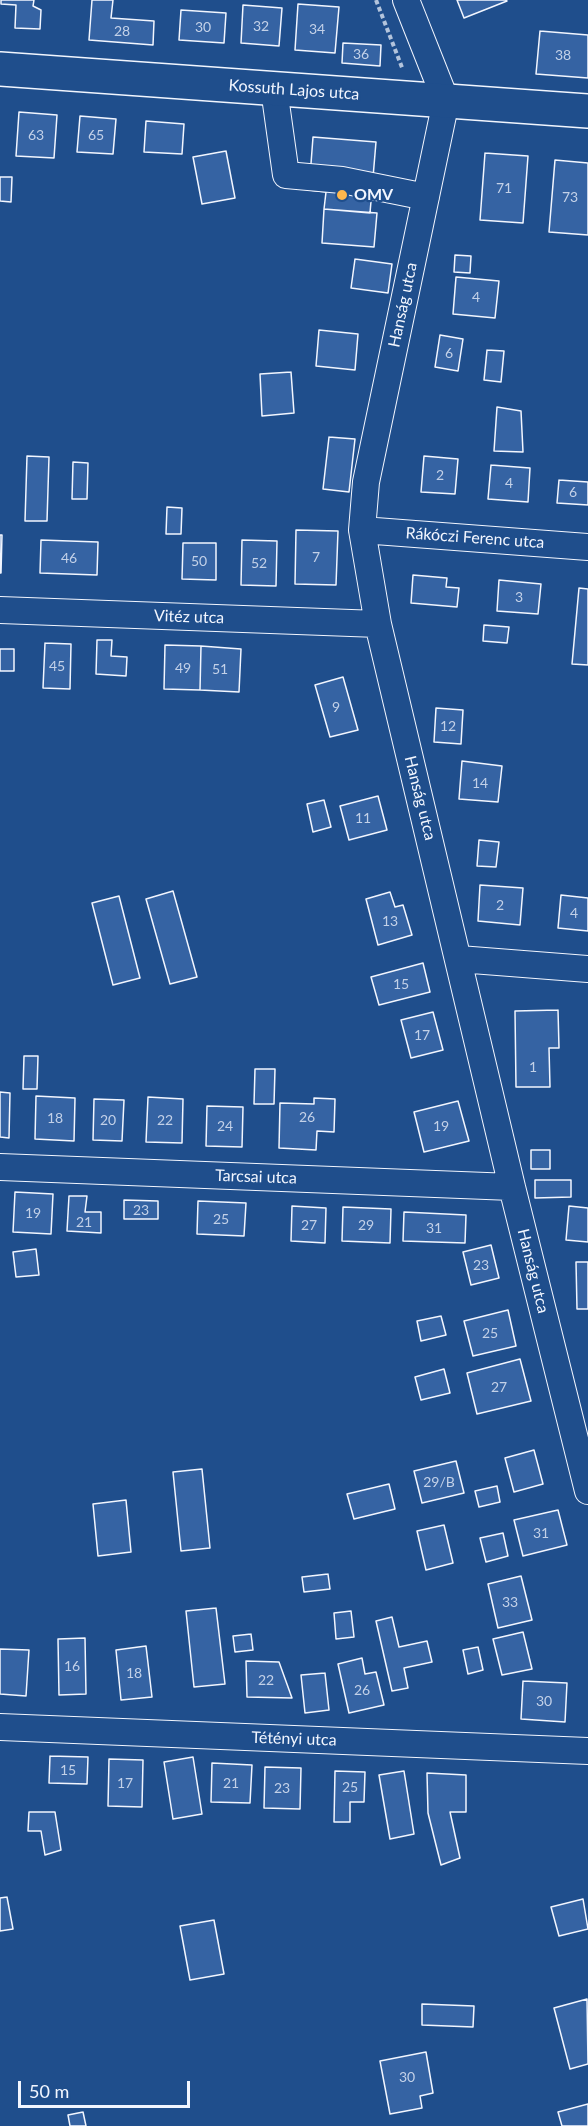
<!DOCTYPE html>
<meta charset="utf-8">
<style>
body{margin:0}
#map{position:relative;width:588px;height:2126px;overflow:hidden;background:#1f4e8c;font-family:Lato,sans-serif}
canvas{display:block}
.scale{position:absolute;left:18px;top:2081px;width:172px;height:27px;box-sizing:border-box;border:3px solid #f2f6ff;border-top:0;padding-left:8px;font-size:18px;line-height:21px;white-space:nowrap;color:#f2f6ff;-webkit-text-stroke:4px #1f4e8c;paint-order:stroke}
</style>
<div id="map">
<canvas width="588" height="2126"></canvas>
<div class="scale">50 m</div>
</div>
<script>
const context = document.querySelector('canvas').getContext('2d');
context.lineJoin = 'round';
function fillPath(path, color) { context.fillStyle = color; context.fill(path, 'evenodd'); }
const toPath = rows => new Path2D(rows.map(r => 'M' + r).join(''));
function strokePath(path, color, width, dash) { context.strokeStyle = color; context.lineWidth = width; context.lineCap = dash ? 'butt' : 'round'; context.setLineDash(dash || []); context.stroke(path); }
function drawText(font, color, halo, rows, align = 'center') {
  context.font = font + ' Lato,sans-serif'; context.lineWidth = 4.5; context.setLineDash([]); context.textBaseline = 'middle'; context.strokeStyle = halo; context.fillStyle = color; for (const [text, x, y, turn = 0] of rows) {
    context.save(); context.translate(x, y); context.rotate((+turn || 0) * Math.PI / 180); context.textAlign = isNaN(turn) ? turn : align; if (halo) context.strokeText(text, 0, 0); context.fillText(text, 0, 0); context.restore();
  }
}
const building = toPath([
 [1,0,34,0,33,6,41,10,40,29,15,28,16,5,1,4,1,0],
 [92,0,113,0,111,18,154,21,153,45,89,40,92,0],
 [457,0,506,0,507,1,464,18,457,0],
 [298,4,339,7,335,53,295,50,298,4],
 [243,5,282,8,279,46,241,43,243,5],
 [181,10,226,13,224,43,179,40,181,10],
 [540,31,588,35,588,78,536,74,540,31],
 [343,43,381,45,380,66,342,63,343,43],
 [19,112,57,115,54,158,16,156,19,112],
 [80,116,116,119,113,154,77,152,80,116],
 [146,121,184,124,182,154,144,152,146,121],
 [313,137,376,142,370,213,324,209,326,192,309,190,313,137],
 [226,151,235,198,202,204,193,157,226,151],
 [485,153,528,156,523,223,480,220,485,153],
 [555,160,588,163,588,235,549,232,555,160],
 [0,177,12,177,11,202,0,201,0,177],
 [324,209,377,213,374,247,322,243,324,209],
 [455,255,471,256,470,273,454,272,455,255],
 [355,259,392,264,388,293,351,288,355,259],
 [456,277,499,281,495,318,453,314,456,277],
 [319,330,358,334,355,370,316,366,319,330],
 [440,335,463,339,458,371,435,367,440,335],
 [487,350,504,351,501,382,484,380,487,350],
 [291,372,294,413,262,416,260,374,291,372],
 [497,407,521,411,523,452,494,451,497,407],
 [329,437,355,439,349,492,323,489,329,437],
 [27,456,49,457,47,521,25,521,27,456],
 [424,456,458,459,455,494,421,492,424,456],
 [73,462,88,463,87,499,72,499,73,462],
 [491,465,530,468,528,502,488,499,491,465],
 [559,480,588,482,588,505,557,503,559,480],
 [167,507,182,508,181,534,166,534,167,507],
 [296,530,338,531,336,585,295,584,296,530],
 [0,535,2,535,1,573,0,573,0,535],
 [41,540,98,542,97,575,40,573,41,540],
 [242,540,277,541,276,586,241,585,242,540],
 [183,543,216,543,216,580,182,579,183,543],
 [413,575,447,578,446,587,459,588,457,607,411,603,413,575],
 [499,580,541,584,538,614,497,611,499,580],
 [579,588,588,589,588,665,572,664,579,588],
 [484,625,509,627,507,643,483,641,484,625],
 [97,640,112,640,111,656,127,657,126,676,96,674,97,640],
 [45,643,71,644,70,689,43,688,45,643],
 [165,645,201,646,200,690,164,689,165,645],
 [201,646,241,649,239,692,200,690,201,646],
 [0,649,14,649,14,671,0,671,0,649],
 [343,677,358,730,330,737,315,685,343,677],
 [436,708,463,710,461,744,434,742,436,708],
 [462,761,502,766,498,802,459,799,462,761],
 [378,796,387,830,349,840,340,806,378,796],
 [324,800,331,827,313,832,307,804,324,800],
 [479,840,499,842,496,867,477,866,479,840],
 [480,885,523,888,520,925,478,921,480,885],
 [173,891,197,977,170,984,146,899,173,891],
 [390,892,395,907,403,905,412,935,378,945,366,899,390,892],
 [561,895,588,898,588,931,558,928,561,895],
 [119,896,140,978,113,985,92,903,119,896],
 [423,963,430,992,379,1005,371,977,423,963],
 [558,1010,559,1048,549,1048,550,1087,516,1087,515,1011,558,1010],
 [433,1012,443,1050,411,1058,401,1020,433,1012],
 [24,1056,38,1056,37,1089,23,1089,24,1056],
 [255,1069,275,1069,274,1104,254,1104,255,1069],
 [0,1092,10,1093,9,1138,0,1137,0,1092],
 [36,1096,75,1098,74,1141,35,1139,36,1096],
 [148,1097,183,1099,182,1143,146,1142,148,1097],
 [314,1098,335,1099,334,1132,317,1131,316,1150,279,1148,280,1103,314,1104,314,1098],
 [94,1099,124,1100,122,1141,93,1140,94,1099],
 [458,1101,469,1141,424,1152,414,1112,458,1101],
 [207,1106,243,1107,242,1147,206,1146,207,1106],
 [531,1150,550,1150,550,1169,531,1169,531,1150],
 [535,1180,571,1180,571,1197,535,1198,535,1180],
 [15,1192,53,1194,51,1234,13,1232,15,1192],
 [69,1196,87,1196,85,1212,101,1212,101,1233,67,1231,69,1196],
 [124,1200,158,1201,158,1219,124,1219,124,1200],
 [198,1201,246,1203,244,1236,197,1234,198,1201],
 [292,1206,326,1208,325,1243,291,1241,292,1206],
 [569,1206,588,1208,588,1242,566,1240,569,1206],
 [343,1207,391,1209,390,1243,342,1241,343,1207],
 [404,1212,466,1215,465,1243,403,1241,404,1212],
 [491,1245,499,1278,471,1285,463,1252,491,1245],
 [36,1249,39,1275,16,1277,13,1252,36,1249],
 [576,1262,588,1262,588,1309,577,1309,576,1262],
 [508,1310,516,1346,473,1356,464,1321,508,1310],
 [441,1316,446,1335,421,1341,417,1321,441,1316],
 [520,1359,531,1401,477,1414,467,1373,520,1359],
 [444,1369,450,1393,421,1400,415,1377,444,1369],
 [534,1450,543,1484,514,1492,505,1458,534,1450],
 [456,1461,464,1493,422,1503,414,1471,456,1461],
 [202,1469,210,1548,181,1551,173,1472,202,1469],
 [389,1484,395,1509,354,1519,347,1494,389,1484],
 [497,1486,500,1502,479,1507,475,1491,497,1486],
 [126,1500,131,1552,98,1556,93,1504,126,1500],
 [558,1510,567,1545,523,1556,514,1520,558,1510],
 [444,1525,453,1563,426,1570,417,1531,444,1525],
 [503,1533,508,1556,486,1562,480,1538,503,1533],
 [328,1574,330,1589,304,1592,302,1577,328,1574],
 [521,1576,532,1620,498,1628,488,1584,521,1576],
 [216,1608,225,1684,194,1687,186,1611,216,1608],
 [351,1611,354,1637,336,1639,334,1613,351,1611],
 [392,1617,399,1647,427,1641,432,1662,404,1668,408,1688,392,1691,376,1621,392,1617],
 [523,1632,532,1669,502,1675,493,1639,523,1632],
 [251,1634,253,1650,235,1652,233,1636,251,1634],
 [85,1638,86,1694,59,1695,58,1639,85,1638],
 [146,1646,152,1697,121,1700,116,1650,146,1646],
 [478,1647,483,1670,468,1674,463,1650,478,1647],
 [0,1649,29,1650,26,1696,0,1694,0,1649],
 [362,1658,365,1674,376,1672,384,1705,349,1713,338,1664,362,1658],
 [246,1661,279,1662,292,1698,247,1697,246,1661],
 [325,1673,329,1710,305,1713,301,1675,325,1673],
 [523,1681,567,1683,565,1722,521,1719,523,1681],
 [50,1756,88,1757,87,1784,49,1783,50,1756],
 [193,1757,202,1814,173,1819,164,1762,193,1757],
 [109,1759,143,1760,142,1807,108,1806,109,1759],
 [212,1763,252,1765,250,1803,211,1802,212,1763],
 [265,1767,301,1768,300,1809,264,1808,265,1767],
 [335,1771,365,1772,364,1802,350,1802,350,1822,334,1822,335,1771],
 [404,1771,414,1834,390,1839,379,1775,404,1771],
 [427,1773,466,1775,466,1812,450,1812,460,1858,441,1865,428,1813,427,1773],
 [29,1812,55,1812,61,1850,45,1855,41,1831,28,1831,29,1812],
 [7,1897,13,1929,0,1931,0,1898,7,1897],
 [583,1899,588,1929,559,1936,551,1907,583,1899],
 [214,1920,224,1974,190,1980,180,1926,214,1920],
 [587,1999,588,2064,570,2069,554,2008,587,1999],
 [422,2004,474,2006,473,2027,422,2025,422,2004],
 [426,2052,433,2093,420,2096,422,2108,390,2114,380,2061,426,2052],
 [588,2104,588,2126,562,2126,558,2112,588,2104],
 [83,2112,86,2126,70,2126,68,2115,83,2112]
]);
const path = toPath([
 [376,0,403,70]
]);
const minor = toPath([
 [406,0,446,101,366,482,362,530,378,624,512,1187,588,1491],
 [274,89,286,175,342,180,426,197],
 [362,530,588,547],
 [0,610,378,624],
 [459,959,588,969],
 [0,1167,512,1187],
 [0,1727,588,1751]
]);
const major = toPath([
 [0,69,588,111]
]);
const markers = [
 [342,195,6,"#ffb74d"]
];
const numberNames = [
 ["32",261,26],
 ["30",203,27],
 ["34",317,29],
 ["28",122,31],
 ["36",361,54],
 ["38",563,55],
 ["63",36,135],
 ["65",96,135],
 ["71",504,188],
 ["73",570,197],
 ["4",476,297],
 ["6",449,353],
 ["2",440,475],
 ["4",509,483],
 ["6",573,492],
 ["7",316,557],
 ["46",69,558],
 ["50",199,561],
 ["52",259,563],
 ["3",519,597],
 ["45",57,666],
 ["49",183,668],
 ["51",220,669],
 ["9",336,707],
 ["12",448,726],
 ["14",480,783],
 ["11",363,818],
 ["2",500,905],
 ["4",574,913],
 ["13",390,921],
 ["15",401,984],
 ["17",422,1035],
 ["1",533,1067],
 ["26",307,1117],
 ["18",55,1118],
 ["20",108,1120],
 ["22",165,1120],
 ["24",225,1126],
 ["19",441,1126],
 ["23",141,1210],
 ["19",33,1213],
 ["25",221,1219],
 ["21",84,1222],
 ["27",309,1225],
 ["29",366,1225],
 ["31",434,1228],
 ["23",481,1265],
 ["25",490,1333],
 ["27",499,1387],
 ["29/B",439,1482],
 ["31",541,1533],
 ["33",510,1602],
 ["16",72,1666],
 ["18",134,1673],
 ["22",266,1680],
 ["26",362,1690],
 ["30",544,1701],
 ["15",68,1770],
 ["17",125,1783],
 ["21",231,1783],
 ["25",350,1787],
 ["23",282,1788],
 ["30",407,2077]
];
const streetNames = [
 ["Kossuth Lajos utca",294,90,4],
 ["Hanság utca",403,305,-78],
 ["Rákóczi Ferenc utca",475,538,4],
 ["Vitéz utca",189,617,2],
 ["Hanság utca",420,798,76],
 ["Tarcsai utca",256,1177,2],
 ["Hanság utca",533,1271,76],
 ["Tétényi utca",294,1739,2]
];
const poiNames = [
 ["OMV",354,195]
];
fillPath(building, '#3563a3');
strokePath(building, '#f2f6ff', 1.5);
strokePath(minor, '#f2f6ff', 28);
strokePath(major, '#f2f6ff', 36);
strokePath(path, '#b3c4dc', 4, [4.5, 3]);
strokePath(minor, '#1f4e8c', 26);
strokePath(major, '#1f4e8c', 33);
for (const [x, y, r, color] of markers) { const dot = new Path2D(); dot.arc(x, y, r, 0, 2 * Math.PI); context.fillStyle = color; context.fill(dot); strokePath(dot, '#1f4e8c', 2); }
drawText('14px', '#c3d1e8', null, numberNames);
drawText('16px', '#f2f6ff', '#1f4e8c', streetNames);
drawText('bold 16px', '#f2f6ff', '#1f4e8c', poiNames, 'left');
</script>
